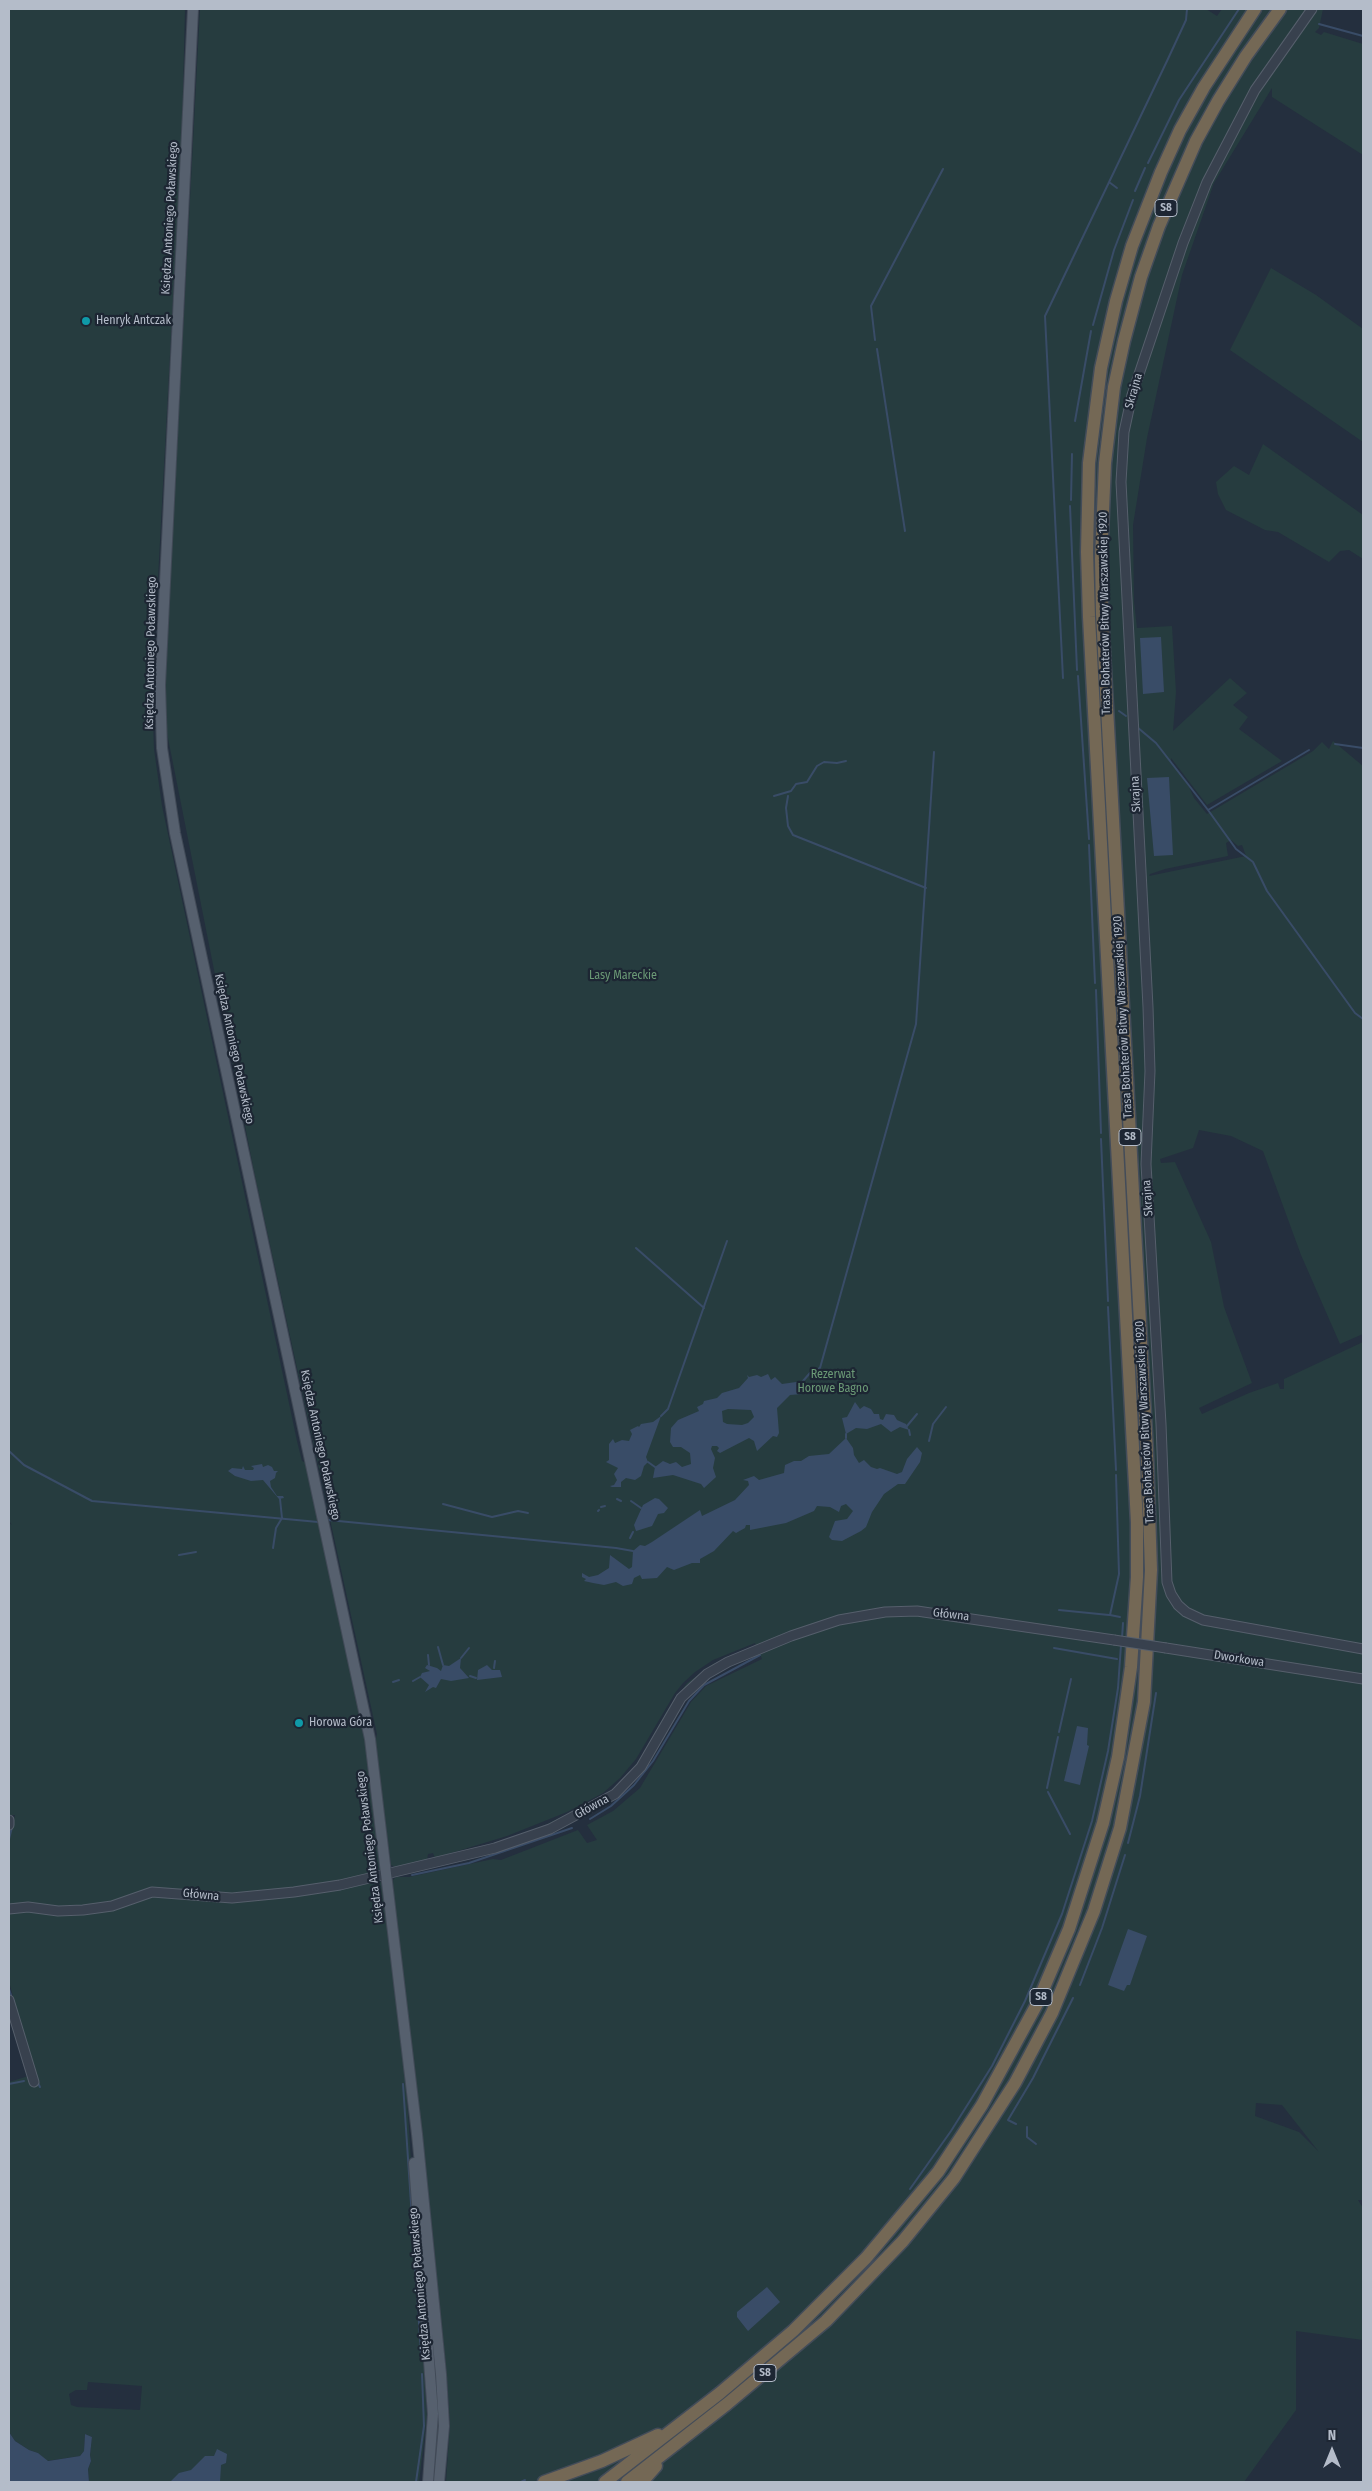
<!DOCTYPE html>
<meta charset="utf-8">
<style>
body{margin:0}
#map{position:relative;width:1372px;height:2491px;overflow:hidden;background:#242f3e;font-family:"Fira Sans Condensed",sans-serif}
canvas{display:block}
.frame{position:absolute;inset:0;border:10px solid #b4bcc9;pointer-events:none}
.north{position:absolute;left:1307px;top:2426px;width:50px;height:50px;-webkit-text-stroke:4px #1d2633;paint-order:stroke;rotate:0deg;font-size:14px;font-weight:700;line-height:20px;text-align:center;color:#b4bcc9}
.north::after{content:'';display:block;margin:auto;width:18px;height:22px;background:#b4bcc9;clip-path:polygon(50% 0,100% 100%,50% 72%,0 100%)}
</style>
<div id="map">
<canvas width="1372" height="2491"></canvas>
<div class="frame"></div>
<div class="north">N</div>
</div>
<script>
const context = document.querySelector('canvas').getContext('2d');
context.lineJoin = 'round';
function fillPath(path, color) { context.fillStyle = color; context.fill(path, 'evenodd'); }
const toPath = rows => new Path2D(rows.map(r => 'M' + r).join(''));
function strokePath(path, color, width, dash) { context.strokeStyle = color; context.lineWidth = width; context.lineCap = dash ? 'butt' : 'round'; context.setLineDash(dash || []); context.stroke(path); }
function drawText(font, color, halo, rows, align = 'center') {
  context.font = font + ' "Fira Sans Condensed",sans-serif'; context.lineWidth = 4.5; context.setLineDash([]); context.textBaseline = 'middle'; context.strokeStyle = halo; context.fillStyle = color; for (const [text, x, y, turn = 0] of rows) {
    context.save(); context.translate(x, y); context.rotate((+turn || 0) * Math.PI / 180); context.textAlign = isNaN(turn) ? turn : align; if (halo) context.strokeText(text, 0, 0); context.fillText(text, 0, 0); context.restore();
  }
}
const green = toPath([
 [9,9,185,9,182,131,152,690,154,749,162,806,297,1441,302,1461,308,1464,368,1753,381,1867,377,1872,378,1880,382,1883,406,2082,427,2416,419,2482,89,2482,88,2469,91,2461,90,2455,92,2437,85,2434,84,2451,80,2456,47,2461,38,2453,29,2450,15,2441,9,2432,9,2082,35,2074,9,1982,9,1839,15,1815,9,1815,9,1523,12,1525,9,1521],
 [88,2382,142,2386,140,2410,77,2407,71,2405,69,2394,76,2390,87,2390],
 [200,9,1206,9,1217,16,1222,9,1323,9,1319,28,1315,32,1321,35,1324,32,1363,44,1363,155,1272,97,1272,88,1214,183,1182,275,1147,438,1133,525,1134,601,1137,628,1172,626,1176,692,1173,731,1230,678,1247,693,1233,705,1248,717,1239,729,1282,761,1207,805,1171,758,1171,761,1189,787,1194,798,1207,814,1313,751,1322,742,1329,749,1333,741,1363,766,1363,1334,1340,1344,1301,1255,1263,1151,1231,1136,1199,1130,1193,1148,1160,1159,1161,1163,1175,1162,1211,1242,1224,1307,1252,1383,1199,1408,1202,1414,1249,1393,1278,1383,1280,1389,1284,1389,1284,1379,1363,1342,1363,2200,1358,2200,1363,2208,1363,2340,1296,2331,1296,2410,1244,2482,551,2482,596,2462,550,2475,533,2482,446,2482,450,2423,446,2365,395,1918,393,1880,396,1877,409,1877,493,1859,501,1860,578,1830,587,1843,597,1840,587,1825,613,1811,640,1788,691,1702,706,1686,762,1659,757,1647,714,1665,692,1681,674,1703,637,1766,618,1788,599,1800,532,1832,485,1848,439,1859,482,1848,545,1825,606,1795,625,1779,640,1759,668,1709,687,1683,713,1664,756,1646,755,1643,713,1660,695,1672,683,1683,675,1693,636,1759,620,1778,603,1793,567,1812,507,1836,435,1858,433,1853,428,1854,427,1860,421,1864,397,1868,391,1865,375,1743,377,1734,255,1176,163,713],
 [1231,840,1238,846,1242,845,1246,856,1149,876,1150,874,1165,869,1228,856,1226,843],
 [1256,2103,1282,2105,1319,2152,1299,2132,1255,2116],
 [1271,268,1316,295,1363,329,1363,442,1230,350],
 [1263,444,1363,515,1363,559,1349,550,1340,551,1329,562,1278,532,1265,530,1226,510,1218,494,1216,482,1234,466,1249,475]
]);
const water = toPath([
 [1161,637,1164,692,1143,694,1140,638],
 [1169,777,1173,855,1154,856,1147,778],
 [768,1374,771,1380,775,1377,782,1384,803,1381,804,1383,802,1384,804,1390,802,1394,790,1395,777,1408,779,1433,777,1437,773,1436,757,1451,754,1441,749,1438,720,1453,717,1451,719,1448,717,1446,712,1446,711,1449,715,1458,713,1468,716,1477,704,1488,701,1484,673,1475,653,1478,655,1467,663,1461,670,1464,676,1462,682,1467,691,1464,690,1453,681,1447,673,1447,670,1442,671,1428,678,1420,699,1411,697,1407,703,1404,704,1401,717,1398,722,1393,739,1388,748,1378,747,1375,749,1377,757,1375,761,1377],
 [728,1409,751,1410,754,1417,748,1423,742,1425,727,1424,723,1422,722,1411],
 [855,1402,860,1409,864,1406,871,1409,874,1414,879,1414,880,1419,883,1420,886,1414,894,1415,897,1420,906,1424,909,1430,900,1427,891,1432,881,1424,867,1429,856,1428,846,1434,842,1418,847,1417],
 [661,1416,646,1457,648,1462,644,1466,641,1476,635,1480,626,1478,621,1482,621,1487,612,1487,610,1486,614,1485,617,1480,614,1474,618,1468,606,1462,609,1460,609,1444,613,1439,615,1443,622,1440,629,1441,632,1434,630,1430,638,1426,639,1427,641,1424,653,1422],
 [846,1438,853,1448,854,1455,859,1463,864,1460,871,1467,877,1469,880,1468,897,1474,902,1472,907,1459,917,1447,922,1453,920,1462,905,1484,898,1484,884,1494,872,1512,866,1527,861,1531,842,1541,832,1540,829,1537,835,1521,847,1519,853,1511,846,1504,841,1506,839,1512,830,1507,817,1506,814,1511,786,1523,750,1530,750,1525,746,1525,745,1528,736,1533,733,1531,714,1551,700,1559,700,1563,692,1563,674,1570,667,1567,657,1578,642,1579,640,1575,634,1578,632,1584,623,1586,616,1582,604,1585,593,1583,584,1581,586,1579,582,1577,582,1573,589,1577,598,1575,609,1568,610,1555,629,1569,632,1567,633,1551,640,1545,645,1546,652,1542,700,1510,702,1516,735,1500,749,1485,748,1481,743,1480,754,1476,759,1480,784,1473,785,1465,794,1461,801,1461,809,1456,829,1454],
 [262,1464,263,1467,268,1465,272,1467,274,1471,278,1471,276,1473,275,1478,270,1481,271,1487,277,1496,283,1496,284,1498,279,1499,263,1480,251,1481,235,1476,228,1471,232,1468,242,1469,243,1466,245,1470,253,1470,254,1468,251,1466],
 [655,1498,659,1499,668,1508,664,1513,658,1514,652,1526,633,1532,636,1531,634,1525,643,1505],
 [461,1658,460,1668,469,1678,451,1681,441,1679,436,1688,433,1687,425,1692,429,1685,420,1677,422,1673,430,1671,425,1668,427,1665,437,1668,441,1671,443,1665,449,1666],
 [487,1665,492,1670,500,1670,502,1677,477,1680,478,1670],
 [1077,1726,1088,1728,1087,1745,1089,1746,1080,1785,1064,1781],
 [1128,1929,1147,1936,1130,1985,1127,1985,1124,1991,1108,1985],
 [767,2287,780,2302,748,2331,737,2317,737,2312],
 [9,2432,15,2441,29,2450,38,2453,48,2461,80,2456,84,2451,85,2434,92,2437,90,2455,91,2461,88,2469,89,2482,9,2482],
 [217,2449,227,2454,226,2463,221,2465,220,2482,170,2482,179,2473,191,2470,205,2456,214,2456]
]);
const stream = toPath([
 [1319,24,1363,36],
 [1148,163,1179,100,1239,9],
 [1109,182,1117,188],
 [1135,191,1145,168],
 [1093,325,1114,250,1133,200],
 [875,340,871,306,943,169],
 [877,349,905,531],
 [1075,421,1091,331],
 [1071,500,1072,454],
 [1070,506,1077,670],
 [1078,676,1089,839],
 [1063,678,1045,316,1167,61,1186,20,1187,9],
 [1119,711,1126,716],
 [1137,727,1156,743,1208,810,1309,750],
 [1335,744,1363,748],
 [774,796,791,791,796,784,807,782,817,766,824,762,837,763,846,761],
 [788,796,786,808,788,826,793,835,926,888],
 [1208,810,1236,849,1253,862,1267,891,1355,1013,1363,1019],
 [1089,845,1095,983],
 [1096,990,1101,1133],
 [1101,1139,1108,1301],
 [636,1248,704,1308],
 [1108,1307,1116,1470],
 [803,1381,810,1373,820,1368,916,1024,934,752],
 [1363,1383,1363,1387],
 [661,1416,668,1409,727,1241],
 [907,1426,917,1414],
 [909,1430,910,1435],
 [846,1434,846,1438],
 [929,1441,933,1424,946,1407],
 [9,1451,24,1465,92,1501,318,1522],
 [648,1462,655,1467],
 [1116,1475,1119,1574,1110,1615,1120,1617],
 [617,1499,621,1501],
 [631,1501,641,1508],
 [443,1504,492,1517,518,1511,528,1513],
 [601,1507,605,1506],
 [598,1511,599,1510],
 [328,1520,616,1548,633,1551],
 [630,1538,633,1532],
 [273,1548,276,1528,282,1518,280,1499],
 [179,1555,196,1552],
 [1059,1610,1109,1615],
 [1122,1638,1123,1623],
 [438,1647,443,1665],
 [1054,1648,1117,1659],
 [428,1655,429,1665],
 [461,1658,469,1648],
 [494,1668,495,1661],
 [470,1676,476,1678],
 [413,1681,420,1677],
 [393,1682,399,1680],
 [1059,1732,1071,1679],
 [1047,1788,1058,1737],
 [1048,1792,1070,1834],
 [590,1819,611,1806,634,1785,653,1761,689,1701,704,1685,760,1655],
 [9,1839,12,1827],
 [1128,1843,1140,1796,1156,1693],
 [412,1875,469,1863,572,1828],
 [1080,1985,1102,1928,1125,1855],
 [9,1989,12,1998],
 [38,2083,40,2087],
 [9,2084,24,2081],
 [403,2084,421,2353],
 [1016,2124,1008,2120,1033,2078,1073,1998],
 [1027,2127,1027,2137,1036,2144],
 [910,2189,951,2131,992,2066,1025,2001,1062,1914,1092,1821,1108,1751,1118,1688,1121,1645],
 [416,2482,424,2426,422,2374],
 [521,2482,525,2480]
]);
const minor = toPath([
 [1312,9,1255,90,1207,182,1183,243,1132,395,1124,432,1121,482,1148,1007,1150,1071,1146,1164,1161,1424,1167,1582,1171,1594,1178,1605,1186,1612,1203,1620,1363,1649],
 [1166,1648,1363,1679],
 [9,1820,9,1825],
 [9,1909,28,1907,58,1911,83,1910,112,1906,152,1892,232,1898,294,1892,340,1885,495,1848,550,1829,615,1794,641,1767,681,1698,707,1674,728,1662,791,1636,839,1620,885,1612,917,1611,1114,1640],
 [9,2000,34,2082]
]);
const major = toPath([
 [193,9,160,685,162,748,175,833,370,1739,417,2134,441,2374,444,2426,439,2482],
 [414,2163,433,2414,428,2482]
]);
const highway = toPath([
 [544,2482,602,2461,658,2435],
 [605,2482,720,2393,793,2331,866,2258,938,2172,982,2105,1037,2004,1069,1929,1103,1823,1118,1757,1131,1667,1137,1577,1137,1523,1089,617,1087,552,1089,463,1101,368,1116,301,1132,246,1161,172,1180,130,1204,87,1255,9],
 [627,2482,727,2404,826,2321,903,2241,954,2178,1015,2083,1052,2013,1094,1911,1120,1828,1144,1702,1151,1570,1147,1453,1102,614,1101,559,1105,463,1114,387,1124,341,1141,277,1159,226,1196,141,1218,101,1246,56,1280,9],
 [642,2482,656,2466]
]);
const minorBridge = toPath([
 [1114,1640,1166,1648]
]);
const markers = [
 [86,321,5,"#0f9aa8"],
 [299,1723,5,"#0f9aa8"]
];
const shields = [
 [1166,208,22],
 [1130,1137,22],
 [1041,1997,22],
 [765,2373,22]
];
const shieldNames = [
 ["S8",1166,208],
 ["S8",1130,1137],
 ["S8",1041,1997],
 ["S8",765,2373]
];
const streetNames = [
 ["Księdza Antoniego Poławskiego",170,218,-87],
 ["Skrajna",1134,391,-74],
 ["Trasa Bohaterów Bitwy Warszawskiej 1920",1105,613,-91],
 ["Księdza Antoniego Poławskiego",151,653,-89],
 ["Skrajna",1136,794,-93],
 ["Trasa Bohaterów Bitwy Warszawskiej 1920",1123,1017,-93],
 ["Księdza Antoniego Poławskiego",234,1049,78],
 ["Skrajna",1148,1198,-94],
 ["Trasa Bohaterów Bitwy Warszawskiej 1920",1145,1422,-93],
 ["Księdza Antoniego Poławskiego",320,1445,78],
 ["Główna",951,1615,7],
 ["Dworkowa",1239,1659,9],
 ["Główna",592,1807,-29],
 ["Księdza Antoniego Poławskiego",370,1847,-97],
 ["Główna",201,1895,6],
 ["Księdza Antoniego Poławskiego",420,2284,-95]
];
const poiNames = [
 ["Henryk Antczak",96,321],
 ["Horowa Góra",309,1723]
];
const parkNames = [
 ["Lasy Mareckie",623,976],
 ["Rezerwat",833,1375],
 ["Horowe Bagno",833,1389]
];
fillPath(green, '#263c3f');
fillPath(water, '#394c67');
strokePath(stream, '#394c67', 2);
strokePath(minor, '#565f6c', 11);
strokePath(major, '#414a57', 12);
strokePath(highway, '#434c59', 15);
strokePath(minor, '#38414e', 9);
strokePath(major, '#56606e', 10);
strokePath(highway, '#746855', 12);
strokePath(minorBridge, '#565f6c', 11, []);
strokePath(minorBridge, '#38414e', 9);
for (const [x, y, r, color] of markers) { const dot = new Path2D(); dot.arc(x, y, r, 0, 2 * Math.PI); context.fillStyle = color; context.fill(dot); strokePath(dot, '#1d2633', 2); }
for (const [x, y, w] of shields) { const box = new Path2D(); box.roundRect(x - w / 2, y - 8.5, w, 17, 4); context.fillStyle = '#1d2633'; context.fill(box); strokePath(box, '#b4bcc9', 1); }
drawText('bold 11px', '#b4bcc9', null, shieldNames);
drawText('12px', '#b4bcc9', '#1d2633', streetNames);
drawText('12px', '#b4bcc9', '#1d2633', poiNames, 'left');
drawText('12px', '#6b9a76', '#1d2633', parkNames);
</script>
